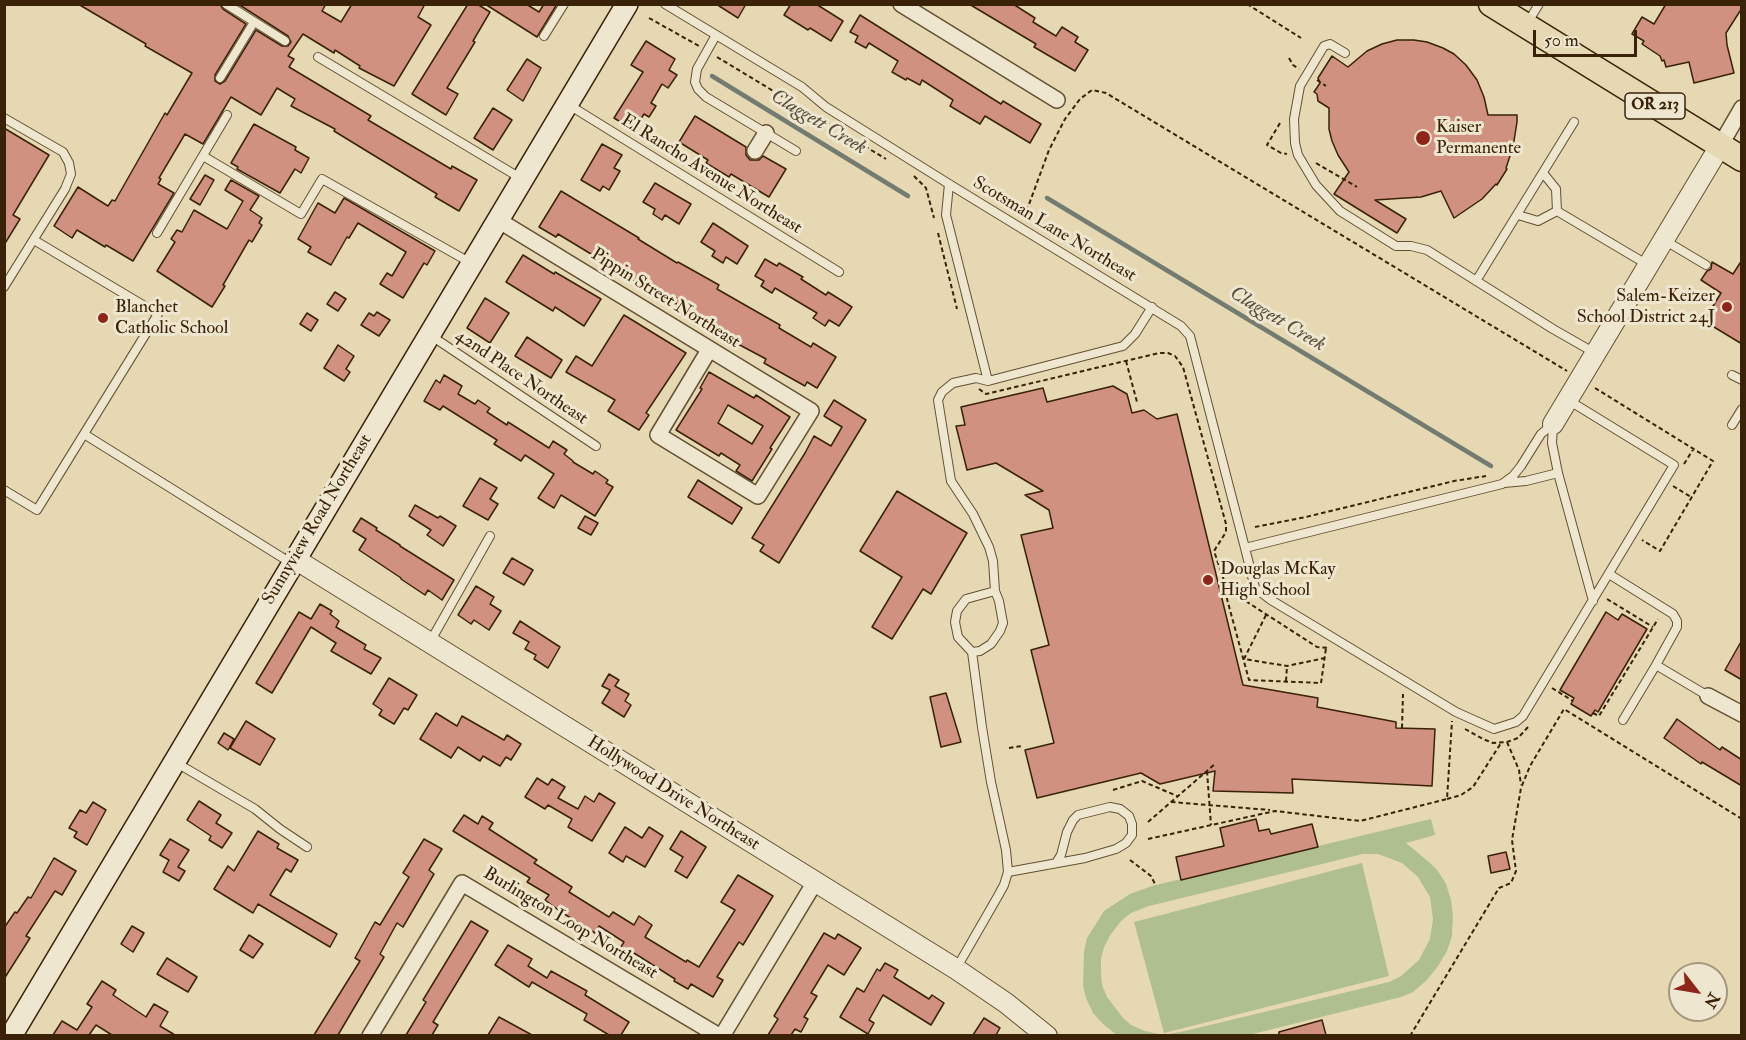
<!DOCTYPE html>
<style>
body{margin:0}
#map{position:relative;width:1746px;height:1040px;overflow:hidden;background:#e5d8b3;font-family:"IM FELL Double Pica",serif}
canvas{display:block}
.frame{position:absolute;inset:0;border:6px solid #392207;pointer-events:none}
.north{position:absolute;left:1668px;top:962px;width:60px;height:60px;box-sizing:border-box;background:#eee6ce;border:2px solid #a6987e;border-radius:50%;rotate:121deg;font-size:16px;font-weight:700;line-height:24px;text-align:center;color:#392207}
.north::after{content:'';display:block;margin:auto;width:21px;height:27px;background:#8f2418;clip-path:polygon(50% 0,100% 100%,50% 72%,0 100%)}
.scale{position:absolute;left:1533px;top:30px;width:104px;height:27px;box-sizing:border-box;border:3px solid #392207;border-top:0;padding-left:8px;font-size:18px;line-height:21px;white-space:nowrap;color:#392207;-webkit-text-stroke:4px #eee6ce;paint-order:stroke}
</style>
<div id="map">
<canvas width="1746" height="1040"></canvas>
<div class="frame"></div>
<div class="north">N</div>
<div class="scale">50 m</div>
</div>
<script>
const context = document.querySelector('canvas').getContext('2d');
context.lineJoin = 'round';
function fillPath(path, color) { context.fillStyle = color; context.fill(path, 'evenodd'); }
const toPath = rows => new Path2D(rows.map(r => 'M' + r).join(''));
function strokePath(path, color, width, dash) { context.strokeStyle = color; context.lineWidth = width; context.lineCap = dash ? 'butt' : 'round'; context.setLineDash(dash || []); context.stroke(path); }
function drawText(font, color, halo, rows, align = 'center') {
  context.font = font + ' "IM FELL Double Pica",serif'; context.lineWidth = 6; context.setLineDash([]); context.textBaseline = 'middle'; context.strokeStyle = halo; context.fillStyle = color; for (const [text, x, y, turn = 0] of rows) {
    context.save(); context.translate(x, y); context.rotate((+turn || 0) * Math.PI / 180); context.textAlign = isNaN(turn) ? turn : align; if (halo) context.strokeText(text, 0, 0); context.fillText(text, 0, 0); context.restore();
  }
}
const green = toPath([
 [1431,819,1435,835,1406,843,1429,862,1438,871,1446,884,1451,900,1453,916,1452,936,1447,951,1438,966,1427,980,1413,992,1401,997,1249,1035,1117,1035,1104,1025,1093,1013,1086,998,1083,985,1084,952,1087,938,1104,911,1130,894,1152,886],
 [1363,854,1378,854,1402,863,1418,877,1430,897,1433,919,1430,939,1419,960,1401,976,1389,982,1185,1031,1163,1035,1145,1031,1131,1025,1123,1018,1107,997,1102,985,1101,973,1101,959,1104,947,1111,934,1121,921,1131,913,1149,906],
 [1362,863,1389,976,1164,1033,1134,922]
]);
const stream = toPath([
 [712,76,908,196],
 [1047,198,1491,466]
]);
const building = toPath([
 [78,4,220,4,223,9,246,24,215,75,215,81,220,84,225,81,256,30,282,46,288,46,291,42,288,36,238,4,326,4,322,11,341,22,352,4,425,4,418,17,431,25,394,86,359,68,360,66,335,50,334,53,303,34,288,56,294,59,289,67,371,116,368,120,451,169,452,166,477,180,459,211,435,197,437,194,334,131,335,129,291,106,295,99,277,88,261,115,231,97,203,144,185,134,159,178,161,179,158,184,174,193,133,261,106,245,105,247,77,230,72,238,54,226,78,187,108,206,112,200,115,201,165,113,167,115,192,73,145,46,146,44,78,4],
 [468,4,477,4,490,12,473,41,475,42,447,88,458,94,446,115,412,94,468,4],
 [485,4,526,4,539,12,544,4,557,4,537,37,485,4],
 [716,4,746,4,738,18,716,4],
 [791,4,816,4,843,21,831,41,810,28,808,30,784,15,791,4],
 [969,4,1013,4,1035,18,1033,22,1056,36,1062,27,1078,37,1075,42,1088,50,1075,71,1034,47,1036,44,969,4],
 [1666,4,1742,4,1742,8,1726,33,1727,45,1734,73,1694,83,1689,62,1666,67,1664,60,1662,61,1660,56,1642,44,1644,41,1632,34,1642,17,1654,24,1666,4],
 [860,15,1001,104,1003,101,1041,124,1030,143,985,116,980,124,950,106,953,100,922,80,920,85,907,78,906,80,892,72,898,61,869,43,866,48,855,42,858,36,850,32,860,15],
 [1397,40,1414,40,1427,42,1443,48,1454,54,1466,65,1477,80,1484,97,1488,115,1517,115,1517,122,1513,147,1506,168,1507,169,1497,185,1496,184,1482,199,1454,218,1441,191,1421,197,1375,200,1406,219,1397,233,1334,194,1349,172,1338,155,1332,141,1329,129,1329,108,1318,101,1317,94,1314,92,1320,83,1318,78,1332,56,1348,67,1367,51,1382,44,1397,40],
 [646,41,675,59,669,70,677,75,668,88,662,84,651,103,656,106,649,117,644,114,634,130,614,118,643,72,631,65,646,41],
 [527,59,541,68,523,101,507,90,527,59],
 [493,108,512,120,493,150,474,138,493,108],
 [695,116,746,147,746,155,750,160,759,160,763,156,786,169,769,197,731,174,729,177,706,163,708,160,679,142,695,116],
 [254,124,296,147,295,150,309,158,301,173,295,169,280,193,237,169,238,167,231,163,254,124],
 [4,128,49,155,13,215,20,219,4,245,4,128],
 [602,144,622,155,614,168,620,171,609,190,603,186,600,191,581,180,602,144],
 [205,175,214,180,200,205,190,199,205,175],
 [231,180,259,196,250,210,262,218,259,223,262,225,252,242,249,240,223,285,225,286,212,307,157,271,175,242,171,239,177,230,182,232,194,210,227,229,243,201,225,190,231,180],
 [655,183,691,204,679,224,665,215,662,220,653,214,655,209,643,202,655,183],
 [561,191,639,238,638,239,677,263,678,262,719,285,717,289,780,325,779,328,811,347,813,343,836,357,817,388,807,382,805,386,780,372,764,363,766,359,680,313,683,308,642,283,641,285,608,265,608,266,595,258,596,257,558,234,556,237,539,227,561,191],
 [344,198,435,251,427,265,424,263,403,298,380,284,387,273,392,276,406,252,358,223,349,238,347,237,331,265,308,252,311,247,298,239,318,203,335,213,344,198],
 [713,223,748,246,737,264,726,257,723,263,712,256,715,251,701,242,713,223],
 [523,255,554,274,555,272,601,299,584,326,555,307,553,311,506,282,523,255],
 [765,259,777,266,779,263,803,277,801,279,826,295,828,292,852,307,839,326,829,320,825,326,813,318,817,313,775,288,772,293,761,286,764,281,755,276,765,259],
 [1742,260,1742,344,1704,321,1721,293,1701,280,1707,271,1711,269,1712,262,1733,274,1742,260],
 [335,292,346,299,338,311,327,304,335,292],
 [485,298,509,313,490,343,467,328,485,298],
 [377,312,390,320,379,336,361,325,369,313,374,316,377,312],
 [307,313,318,320,311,331,300,324,307,313],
 [624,315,686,353,646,413,649,415,639,430,608,411,615,400,566,372,576,356,592,366,624,315],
 [527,337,562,360,551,378,515,356,527,337],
 [338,345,354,356,346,369,350,372,344,381,324,368,338,345],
 [709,372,754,398,756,395,790,417,770,448,772,449,752,481,736,471,740,465,721,453,719,456,676,430,702,389,700,388,709,372],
 [728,405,763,426,752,444,718,423,728,405],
 [444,375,462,386,458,394,475,404,478,400,490,408,487,412,507,425,508,422,549,448,553,441,567,450,564,454,573,461,573,462,593,474,595,471,608,480,606,483,613,487,595,516,561,495,554,508,538,498,554,474,525,455,521,461,494,444,497,440,443,406,440,410,424,401,436,380,440,383,444,375],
 [1113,386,1127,394,1132,413,1144,410,1157,419,1177,414,1243,685,1318,698,1317,707,1396,722,1396,728,1435,729,1432,786,1292,779,1293,793,1213,791,1215,771,1160,784,1141,773,1037,798,1025,750,1054,743,1031,650,1049,645,1021,535,1053,528,1049,510,1025,495,1043,491,996,463,967,470,956,426,965,425,961,407,1043,388,1047,402,1113,386],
 [834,400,866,420,779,563,760,551,764,545,752,538,805,453,814,436,831,446,842,427,824,416,834,400],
 [480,478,497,488,490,499,498,504,488,520,463,506,480,478],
 [698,480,742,508,732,524,688,497,698,480],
 [897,491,967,533,931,594,923,589,892,639,872,627,902,577,860,551,897,491],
 [415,505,438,518,440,516,456,526,443,546,427,535,431,530,409,516,415,505],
 [585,516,598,523,591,535,578,528,585,516],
 [361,518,377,528,376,530,400,545,400,546,454,580,442,600,428,590,425,595,401,579,401,578,359,550,366,539,353,531,361,518],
 [512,558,533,570,524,585,503,573,512,558],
 [476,586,494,597,490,604,501,611,489,630,474,620,471,624,458,615,476,586],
 [320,604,332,611,330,614,339,621,336,627,366,645,364,649,381,658,371,674,331,651,336,643,311,627,272,693,256,683,299,612,311,619,320,604],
 [1606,612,1618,620,1622,614,1647,629,1598,712,1595,710,1591,716,1571,704,1574,698,1560,690,1606,612],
 [520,621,560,647,548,668,534,659,536,655,525,649,529,642,513,633,520,621],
 [1742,640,1742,680,1725,670,1742,640],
 [609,674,619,680,615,686,629,694,625,701,631,705,624,717,602,703,610,690,602,686,609,674],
 [389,678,417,695,408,710,404,708,394,724,379,715,382,710,373,704,389,678],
 [946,693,961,742,941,747,930,697,946,693],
 [436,713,457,726,462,716,504,740,507,735,521,744,511,760,506,757,500,766,483,756,480,761,458,747,451,758,420,739,436,713],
 [1677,719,1720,750,1722,747,1742,760,1742,786,1702,762,1701,764,1664,738,1677,719],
 [246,721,275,739,260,765,230,748,246,721],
 [224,733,234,739,228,750,218,743,224,733],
 [537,778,548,785,552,779,565,787,558,798,578,809,585,796,594,802,599,793,615,803,592,841,568,827,572,819,548,805,545,809,525,797,537,778],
 [199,801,221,815,216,823,232,833,222,848,209,840,211,836,187,820,199,801],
 [93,802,106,810,87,845,74,837,77,832,69,828,80,810,86,813,93,802],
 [464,815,478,824,482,816,493,823,489,829,537,860,534,863,572,887,569,892,609,917,613,912,634,925,639,916,652,925,645,937,686,962,687,960,699,967,735,910,721,902,738,875,773,896,743,945,739,942,717,977,723,980,713,997,691,984,688,989,674,981,675,979,634,953,629,961,617,953,624,942,599,926,595,933,561,912,545,900,549,895,527,882,530,878,453,831,464,815],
 [1256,819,1259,831,1269,829,1271,834,1312,824,1318,847,1181,880,1176,857,1224,846,1220,828,1256,819],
 [625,827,642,838,649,827,663,836,645,867,626,856,623,862,609,853,625,827],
 [258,831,279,844,277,848,298,860,291,872,286,869,270,895,337,934,330,947,258,904,253,913,214,889,228,866,234,871,258,831],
 [681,831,706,847,687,878,675,871,683,857,670,849,681,831],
 [170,839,189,850,178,867,185,871,179,881,163,872,169,860,160,855,170,839],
 [424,839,442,849,429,870,434,874,403,927,397,923,380,954,384,957,338,1035,314,1035,360,961,355,958,375,922,380,925,409,877,403,873,424,839],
 [1506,852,1510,869,1491,873,1488,856,1506,852],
 [54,858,76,871,62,895,55,891,26,936,30,938,4,979,4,928,15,912,17,913,28,897,31,898,54,858],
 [471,921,488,931,433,1022,438,1025,432,1035,406,1035,426,1002,423,1000,471,921],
 [132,926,144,933,133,952,121,944,132,926],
 [824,933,835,939,838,934,861,948,844,975,828,965,811,993,817,996,804,1017,808,1019,801,1032,795,1029,791,1035,768,1035,778,1019,774,1016,824,933],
 [249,935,263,944,253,958,240,950,249,935],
 [508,945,532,959,528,966,547,978,551,971,587,991,585,995,629,1022,621,1035,609,1035,584,1020,587,1014,532,982,529,987,495,965,508,945],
 [167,958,197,977,188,992,157,974,167,958],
 [885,963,898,970,894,977,929,999,932,995,944,1003,931,1025,883,995,869,1020,874,1023,868,1034,840,1017,857,988,864,992,877,969,880,971,885,963],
 [102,981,116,990,113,995,146,1017,154,1004,168,1012,160,1026,175,1035,112,1035,96,1025,89,1035,53,1035,62,1021,77,1030,92,1007,87,1004,102,981],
 [499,1017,532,1035,488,1035,499,1017],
 [984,1018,1000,1028,996,1035,973,1035,984,1018],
 [1322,1020,1326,1035,1279,1035,1279,1032,1322,1020]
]);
const path = toPath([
 [1247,4,1301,38],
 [649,18,699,46],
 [717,57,886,159],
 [1289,58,1293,65,1299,69],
 [1317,80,1326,86],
 [1280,123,1267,145,1281,153,1287,154],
 [1316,163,1357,187],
 [914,176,926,188,934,218],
 [1024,218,1049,150,1065,119,1080,99,1092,90,1106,93,1567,371],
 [938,233,957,309],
 [1126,361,1137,402],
 [1595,388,1713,461,1660,551,1642,540],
 [979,389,986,394,1159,353,1168,353,1175,356,1183,367,1226,524,1226,532,1214,551,1227,589,1317,647,1329,648],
 [1684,464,1694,448],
 [1673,486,1691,497],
 [1255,527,1306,517,1454,481,1486,476],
 [1227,590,1227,599,1249,680,1321,683,1326,648],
 [1607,599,1653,627],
 [1266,615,1244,659,1287,666,1325,658],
 [1286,681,1287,666],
 [1552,688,1573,701],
 [1593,713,1599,716,1658,619],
 [1402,728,1403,694],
 [1465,729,1483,739,1493,743,1507,742,1518,738,1528,727],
 [1507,742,1519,770,1521,785],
 [1009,748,1022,746],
 [1207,771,1211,825],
 [1113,790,1142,781,1177,796],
 [1447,799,1461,795,1473,787,1501,743],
 [1171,802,1270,810],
 [1148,822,1215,764],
 [1148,839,1275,811,1360,821,1447,799,1452,721],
 [1130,860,1151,876,1156,886],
 [1410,1036,1499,888,1511,883,1516,871,1512,840,1521,788,1530,766,1564,709,1742,819]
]);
const service = toPath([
 [226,4,285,41],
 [665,4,802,87,826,107,949,184,1181,326,1190,336,1245,548],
 [1528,22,1539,4],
 [716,35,697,69,695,82,698,89,706,97,796,151],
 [544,36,564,4],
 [1345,53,1330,44,1324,46,1300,86,1294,119,1295,143,1298,155,1316,185,1340,211,1396,246,1411,246,1427,250,1553,329,1595,353],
 [318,57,522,179],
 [220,78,254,22],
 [569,105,839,272],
 [4,118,63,152,69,163,71,174,65,189,4,287],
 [203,156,301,214,322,179,471,263],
 [1543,173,1556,189,1557,211],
 [949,184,946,215,988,381,1123,346,1135,334,1152,307],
 [1557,211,1648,265],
 [1518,215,1538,221,1557,211],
 [157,233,227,115],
 [1664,240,1706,265],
 [1476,281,1574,122],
 [430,335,596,446],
 [1732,375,1742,380],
 [988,381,976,378,953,383,942,392,938,400,951,481,973,514,989,547,993,561,995,591],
 [1553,424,1541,434,1521,466,1513,476,1502,484,1245,548,1255,588,1271,600,1456,712,1494,729,1516,722,1523,716,1674,465,1568,400],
 [1553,425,1552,443,1558,473],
 [1732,425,1742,409],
 [84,434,291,563],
 [1504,483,1526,481,1558,473,1593,601],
 [4,490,37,510,158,314,34,240],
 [1609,574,1673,614,1677,621,1677,627,1656,665,1708,696],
 [430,642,490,536],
 [1623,720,1656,665],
 [175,762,255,809,280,829,307,847],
 [1008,872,1085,858,1116,849,1126,843,1132,835,1132,824,1129,816,1120,809,1110,807,1078,815,1073,820,1067,832,1061,855,1056,863],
 [956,969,998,896,1004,885,1008,872,1006,850,991,782,982,727,972,652,958,637,955,622,957,611,966,599,995,591,999,601,1003,623,1000,631,991,644,980,651,972,652]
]);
const minor = toPath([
 [901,4,1057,100],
 [1720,146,1742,108],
 [755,151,766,133],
 [498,220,811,411,758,496,658,435,709,350],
 [1708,696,1742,714],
 [370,1036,462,883,719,1036],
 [722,1036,815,882]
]);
const tertiary = toPath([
 [1553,424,1720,146],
 [295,559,956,969,1006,1003,1047,1036]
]);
const secondary = toPath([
 [11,1036,627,4]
]);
const primary = toPath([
 [1491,4,1742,159]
]);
const markers = [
 [1423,138,8,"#8f2418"],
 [1727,307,6,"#8f2418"],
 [103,318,6,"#8f2418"],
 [1208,580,6,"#8f2418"]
];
const shields = [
 [1655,106,60]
];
const shieldNames = [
 ["OR 213",1655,106]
];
const poiNames = [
 ["Kaiser",1436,128],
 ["Permanente",1436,149],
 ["Salem-Keizer",1715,297,"right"],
 ["School District 24J",1715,318,"right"],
 ["Blanchet",115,308],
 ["Catholic School",115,329],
 ["Douglas McKay",1220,570],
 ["High School",1220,591]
];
const streetNames = [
 ["El Rancho Avenue Northeast",711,175,32],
 ["Scotsman Lane Northeast",1054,230,31],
 ["Pippin Street Northeast",665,299,32],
 ["42nd Place Northeast",521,378,34],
 ["Sunnyview Road Northeast",318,520,-59],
 ["Hollywood Drive Northeast",673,794,32],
 ["Burlington Loop Northeast",570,924,31]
];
const waterNames = [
 ["Claggett Creek",818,123,31],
 ["Claggett Creek",1277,320,31]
];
fillPath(green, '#b0bf90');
strokePath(stream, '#747b71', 4.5);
fillPath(building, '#d19181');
strokePath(building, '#392207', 1.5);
strokePath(service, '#645032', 10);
strokePath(minor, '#645032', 18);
strokePath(tertiary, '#645032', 22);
strokePath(secondary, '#392207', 24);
strokePath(primary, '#392207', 27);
strokePath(path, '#392207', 2, [4.5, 3]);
strokePath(service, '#eee6ce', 8);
strokePath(minor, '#eee6ce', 15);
strokePath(tertiary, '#eee6ce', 20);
strokePath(secondary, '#eee6ce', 21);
strokePath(primary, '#e5d8b3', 24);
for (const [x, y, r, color] of markers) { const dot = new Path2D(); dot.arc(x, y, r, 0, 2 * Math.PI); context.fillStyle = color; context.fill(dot); strokePath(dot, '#eee6ce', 2); }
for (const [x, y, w] of shields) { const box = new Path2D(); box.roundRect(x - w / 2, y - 13, w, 26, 4.5); context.fillStyle = '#eee6ce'; context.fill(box); strokePath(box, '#392207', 1.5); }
drawText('bold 16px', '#392207', null, shieldNames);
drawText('18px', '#392207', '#eee6ce', poiNames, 'left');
drawText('18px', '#392207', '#eee6ce', streetNames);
drawText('italic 20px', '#574e3c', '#eee6ce', waterNames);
</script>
